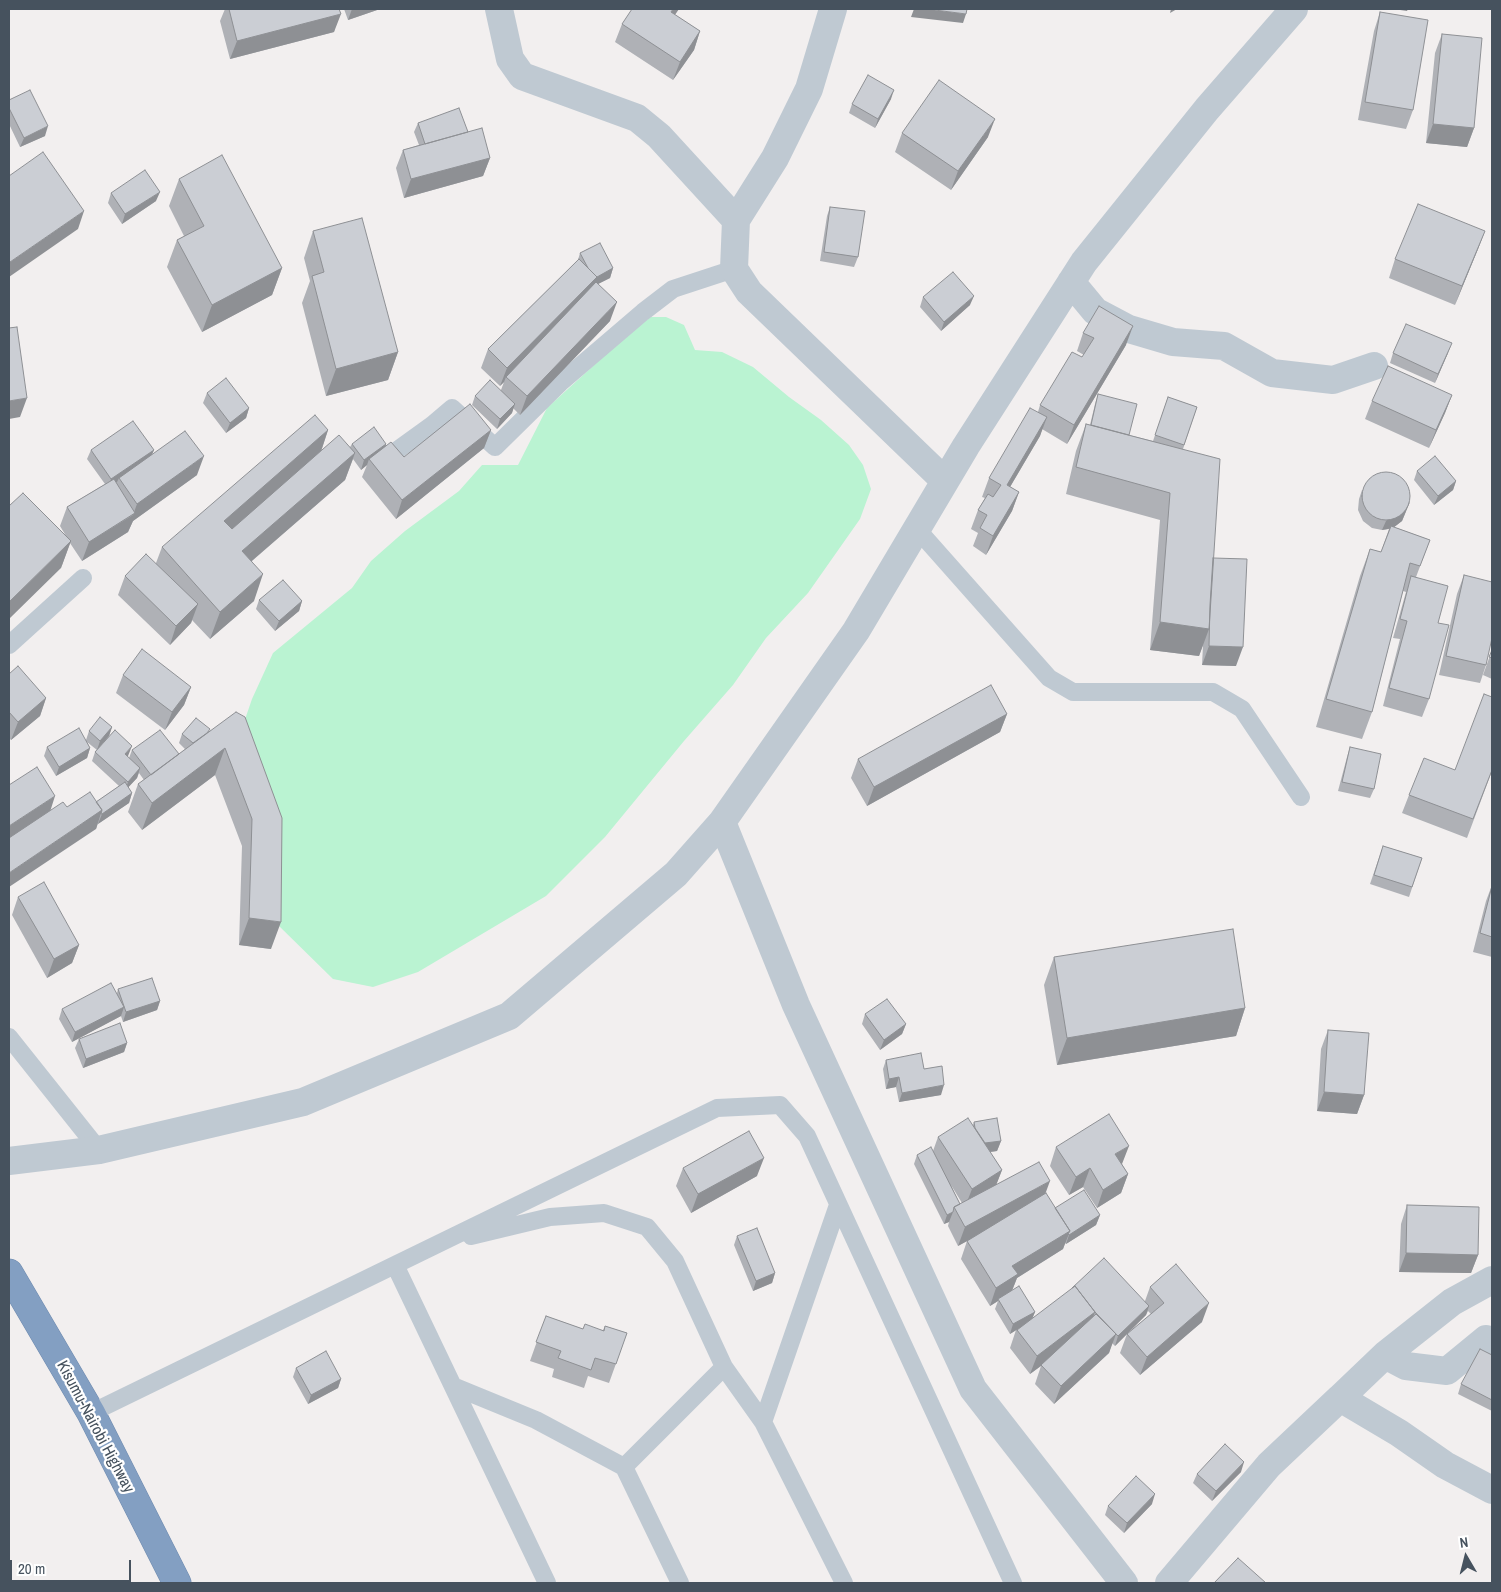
<!DOCTYPE html>
<style>
body{margin:0}
#map{position:relative;width:1501px;height:1592px;overflow:hidden;background:#f2efef;font-family:"Archivo Narrow",sans-serif}
canvas{display:block}
.frame{position:absolute;inset:0;border:10px solid #46525e;pointer-events:none}
.north{position:absolute;left:1441px;top:1532px;width:50px;height:50px;-webkit-text-stroke:4px #fff;paint-order:stroke;rotate:352deg;font-size:14px;font-weight:700;line-height:20px;text-align:center;color:#46525e}
.north::after{content:'';display:block;margin:auto;width:18px;height:22px;background:#46525e;clip-path:polygon(50% 0,100% 100%,50% 72%,0 100%)}
.scale{position:absolute;left:10px;top:1560px;width:121px;height:22px;box-sizing:border-box;border:2px solid #46525e;border-top:0;padding-left:6px;font-size:15px;line-height:18px;white-space:nowrap;color:#46525e;-webkit-text-stroke:4px #fff;paint-order:stroke}
</style>
<div id="map">
<canvas width="1501" height="1592"></canvas>
<div class="frame"></div>
<div class="north">N</div>
<div class="scale">20 m</div>
</div>
<script>
const context = document.querySelector('canvas').getContext('2d');
context.lineJoin = 'round';
function fillPath(path, color) { context.fillStyle = color; context.fill(path, 'evenodd'); }
const toPath = rows => new Path2D(rows.map(r => 'M' + r).join(''));
function strokePath(path, color, width, dash) { context.strokeStyle = color; context.lineWidth = width; context.lineCap = dash ? 'butt' : 'round'; context.setLineDash(dash || []); context.stroke(path); }
function drawText(font, color, halo, rows, align = 'center') {
  context.font = font + ' "Archivo Narrow",sans-serif'; context.lineWidth = 4.5; context.setLineDash([]); context.textBaseline = 'middle'; context.strokeStyle = halo; context.fillStyle = color; for (const [text, x, y, turn = 0] of rows) {
    context.save(); context.translate(x, y); context.rotate((+turn || 0) * Math.PI / 180); context.textAlign = isNaN(turn) ? turn : align; if (halo) context.strokeText(text, 0, 0); context.fillText(text, 0, 0); context.restore();
  }
}
const green = toPath([
 [651,317,666,317,684,325,695,350,722,352,753,367,789,397,821,420,849,445,863,465,871,489,860,519,808,593,766,638,733,685,684,741,605,837,546,896,418,972,373,987,333,979,279,926,240,734,252,699,273,653,352,588,371,561,405,531,459,491,482,465,518,465,547,408,637,326]
]);
const lane = toPath([
 [396,451,432,425,452,408,495,447,560,383,643,312,673,289,734,269],
 [917,529,1049,678,1073,692,1213,692,1242,709,1301,797],
 [9,645,83,578],
 [9,1037,99,1150],
 [471,1236,550,1217,604,1213,647,1227,675,1261,724,1367,763,1422,844,1583],
 [395,1265,547,1583],
 [453,1386,536,1420,624,1467,680,1583],
 [91,1413,717,1108,780,1105,807,1136,1013,1583],
 [763,1422,838,1205],
 [624,1467,724,1367]
]);
const street = toPath([
 [499,9,510,59,522,76,637,118,659,136,736,220],
 [833,9,809,89,775,158,736,220,734,269,749,292,945,481],
 [1071,282,1095,311,1129,329,1173,342,1224,346,1272,373,1333,380,1374,366],
 [722,822,796,1005,973,1389,1124,1583],
 [9,1161,99,1150,303,1102,509,1016,676,874,722,822,856,631,966,446,1084,262,1207,109,1294,9],
 [1492,1344,1486,1339,1447,1371,1406,1366,1385,1355,1340,1398,1399,1433,1445,1465,1492,1490],
 [1385,1355,1452,1302,1492,1280],
 [1169,1583,1269,1465,1340,1398]
]);
const highway = toPath([
 [9,1273,91,1413,177,1583]
]);
const wall = toPath([
 [225,9,339,9,334,32,230,59,220,21],
 [344,9,380,9,348,20],
 [1380,12,1413,110,1406,129,1358,120,1374,31],
 [675,15,700,31,694,50,673,80,615,42,622,24],
 [1442,34,1474,128,1467,147,1426,143,1435,53],
 [891,99,875,128,849,113,852,104],
 [9,100,45,136,20,147,9,124],
 [418,123,490,158,483,176,404,198,396,168,403,150,419,145,414,132],
 [902,133,988,137,951,190,895,152],
 [179,179,282,268,272,295,202,332,167,267,177,240,184,236,169,206],
 [111,193,156,201,122,224,108,203],
 [830,207,858,257,854,267,820,261,827,216],
 [313,231,398,352,388,380,326,396,302,303,310,281,304,258],
 [1485,231,1478,249,1455,305,1389,278,1395,259],
 [580,253,613,268,610,278,598,284,610,321,520,415,513,408,512,413,497,429,472,405,475,396,501,390,504,382,500,386,481,368,488,349,578,260],
 [923,297,970,305,941,331,920,307],
 [1083,333,1126,345,1067,444,1042,429,1040,436,1010,487,1019,492,1012,511,986,555,973,546,978,533,971,529,978,510,985,498,982,497,989,478,1038,412,1040,405,1082,357,1084,355,1077,351],
 [1393,353,1448,353,1435,383,1390,363],
 [207,393,249,408,246,418,226,433,203,403],
 [1098,394,1129,435,1153,441,1168,397,1197,407,1183,449,1213,558,1236,666,1202,665,1203,645,1199,656,1150,650,1160,520,1066,494,1076,451,1086,424,1090,425,1095,404],
 [1452,395,1445,413,1429,448,1365,419,1372,401],
 [328,430,321,452,350,447,352,444,386,444,386,446,404,457,491,430,484,448,396,519,362,477,367,465,361,470,353,459,345,480,252,561,254,601,210,639,192,620,191,623,170,645,118,595,125,576,156,563,162,547],
 [91,450,154,450,152,454,197,475,133,521,128,532,82,561,70,543,61,568,66,536,60,526,67,507,105,484,87,459],
 [1417,471,1456,481,1453,490,1434,505,1414,480],
 [1362,490,1406,511,1402,521,1394,527,1430,540,1416,577,1438,623,1429,699,1422,717,1383,706,1400,639,1393,638,1406,592,1403,591,1372,712,1362,739,1316,727,1360,576,1370,549,1381,552,1389,529,1382,530,1372,528,1363,521,1358,510,1359,499],
 [1464,575,1486,665,1480,683,1439,675,1457,594],
 [259,600,302,601,299,611,275,631,256,609],
 [1492,650,1492,679,1483,675],
 [9,674,46,698,40,716,11,740,9,738],
 [123,675,191,687,184,705,165,730,116,693],
 [1492,697,1492,771,1467,838,1402,813,1409,795,1455,770],
 [1007,714,1000,732,867,806,851,778,858,759],
 [245,717,271,949,239,945,242,846,215,775,142,830,128,812,138,784,144,780,139,773,137,778,128,787,132,793,129,803,98,824,98,823,96,829,50,811,96,802,119,786,92,761,95,752,97,750,87,742,90,748,87,758,56,776,44,756,47,747,86,740,89,731,112,727,109,736,102,744,128,756,128,757,129,758,132,750,179,754,185,749,179,743,182,734,209,731],
 [1350,747,1374,789,1370,798,1338,791,1347,757],
 [1383,846,1422,858,1409,897,1370,884],
 [1492,885,1492,957,1473,952,1486,901],
 [18,897,79,945,72,963,47,978,12,915],
 [1054,957,1245,1008,1236,1036,1057,1065,1044,985],
 [118,989,160,1001,157,1010,123,1022,121,1016,72,1042,59,1019,62,1009,117,993],
 [865,1014,906,1024,902,1034,880,1050,862,1024],
 [1328,1030,1364,1095,1357,1114,1317,1111,1321,1049],
 [79,1039,127,1043,124,1052,83,1068,75,1048],
 [886,1060,924,1069,941,1095,899,1102,896,1087,886,1089,883,1069],
 [974,1122,1001,1141,997,1151,990,1152,1002,1170,996,1185,1045,1193,1055,1208,1100,1215,1096,1225,1066,1244,1065,1243,1063,1249,1017,1278,1012,1291,1035,1312,1033,1317,1145,1301,1150,1287,1202,1322,1140,1375,1120,1353,1127,1334,1151,1314,1148,1311,1146,1315,1115,1346,1112,1343,1109,1353,1054,1404,1035,1384,1041,1366,1030,1374,1010,1348,1016,1330,1010,1334,995,1309,998,1301,990,1306,961,1259,967,1241,972,1238,958,1246,948,1226,949,1222,944,1224,914,1164,917,1155,933,1151,938,1137,973,1125],
 [951,1185,962,1203,960,1204],
 [1056,1147,1122,1164,1128,1174,1121,1193,1097,1208,1083,1187,1069,1195,1050,1166],
 [683,1168,757,1176,691,1213,676,1186],
 [1407,1205,1478,1255,1471,1273,1399,1272,1401,1224],
 [737,1236,775,1273,772,1283,753,1291,734,1245],
 [546,1316,583,1329,603,1330,605,1326,627,1333,609,1383,588,1376,584,1388,552,1377,554,1369,530,1361],
 [1492,1355,1492,1411,1458,1394,1461,1384],
 [296,1368,341,1379,338,1388,308,1404,293,1377],
 [1241,1472,1212,1501,1193,1483,1197,1474],
 [1152,1504,1124,1533,1105,1515,1108,1506]
]);
const shadedWall = toPath([
 [352,9,380,9,348,20],
 [673,9,679,9,664,31,671,12],
 [914,9,927,9,966,14,963,23,911,17],
 [1171,9,1177,9,1170,13],
 [1393,9,1408,9,1407,11],
 [341,14,334,32,230,59,237,41],
 [700,31,694,50,673,80,680,62],
 [894,90,891,99,875,128,878,119],
 [995,119,988,137,951,190,958,171],
 [1433,124,1474,128,1467,147,1426,143],
 [48,126,45,136,20,147,24,138],
 [490,158,483,176,404,198,411,179],
 [160,192,156,201,122,224,125,214],
 [84,211,78,229,9,277,9,267,10,262],
 [1485,231,1478,249,1455,305,1462,286],
 [282,268,272,295,202,332,212,305],
 [613,268,610,278,594,286,506,377,504,382,500,386,507,368,593,279],
 [974,296,970,305,941,331,944,322],
 [617,302,610,321,520,415,527,396],
 [1133,326,1126,345,1067,444,1074,425],
 [1452,343,1448,353,1435,383,1438,374],
 [398,352,388,380,326,396,336,369],
 [1452,395,1445,413,1429,448,1436,430],
 [27,398,20,417,9,419,9,401],
 [515,404,512,413,497,429,500,419],
 [249,408,246,418,226,433,230,423],
 [1047,417,1040,436,1000,504,1007,485],
 [328,430,319,457,214,548,224,521],
 [491,430,484,448,396,519,402,500],
 [386,444,383,454,369,459,367,465,361,470,364,460],
 [154,450,150,459,119,478,117,482,108,488,111,479],
 [355,453,345,480,232,578,242,551],
 [204,456,197,475,133,521,128,532,82,561,89,542,133,515,137,504],
 [1456,481,1453,490,1434,505,1438,496],
 [1019,492,1012,511,986,555,993,536],
 [1410,502,1402,521,1393,528,1382,530,1386,521],
 [71,541,61,568,9,619,9,602],
 [263,574,254,601,210,639,220,612],
 [302,601,299,611,275,631,279,621],
 [198,604,191,623,170,645,176,626],
 [1160,622,1209,629,1199,656,1150,650],
 [1209,646,1243,647,1236,666,1202,665],
 [191,687,184,705,165,730,172,712],
 [46,698,40,716,11,740,18,722],
 [1007,714,1000,732,867,806,874,787],
 [112,727,109,736,97,750,100,741],
 [132,746,128,756,121,764,125,754],
 [90,748,87,758,56,776,59,767],
 [225,748,215,775,142,830,152,803],
 [140,768,137,778,125,791,128,782],
 [132,793,129,803,98,824,102,814],
 [55,796,49,815,9,840,9,826],
 [102,810,96,829,9,887,9,873],
 [249,918,281,922,271,949,239,945],
 [79,945,72,963,47,978,54,959],
 [160,1001,157,1010,123,1022,126,1012],
 [124,1007,121,1016,72,1042,75,1032],
 [1245,1008,1236,1036,1057,1065,1067,1038],
 [906,1024,902,1034,880,1050,884,1040],
 [127,1043,124,1052,83,1068,86,1059],
 [899,1077,896,1087,886,1089,889,1079],
 [944,1085,941,1095,899,1102,902,1093],
 [1324,1092,1364,1095,1357,1114,1317,1111],
 [1001,1141,997,1151,974,1154,977,1144],
 [1129,1146,1122,1164,1108,1173,1115,1154],
 [764,1158,757,1176,691,1213,698,1194],
 [1090,1168,1083,1187,1069,1195,1076,1177],
 [1002,1170,995,1188,965,1207,972,1189],
 [1128,1174,1121,1193,1097,1208,1103,1190],
 [1050,1181,1043,1200,958,1246,965,1227],
 [953,1212,949,1222,944,1224,947,1215],
 [1100,1215,1096,1225,1066,1244,1069,1235],
 [1070,1231,1063,1249,1017,1278,1011,1293,998,1299,998,1301,990,1306,996,1288,1012,1266],
 [1406,1253,1478,1255,1471,1273,1399,1272],
 [775,1273,772,1283,753,1291,756,1281],
 [1209,1303,1202,1322,1140,1375,1147,1357],
 [1149,1306,1146,1315,1115,1346,1118,1336],
 [1035,1312,1031,1321,1010,1334,1013,1324],
 [1095,1312,1088,1331,1030,1374,1037,1356],
 [1116,1334,1109,1353,1054,1404,1061,1386],
 [341,1379,338,1388,308,1404,311,1395],
 [1244,1462,1241,1472,1212,1501,1216,1491],
 [1155,1494,1152,1504,1124,1533,1127,1523]
]);
const building = toPath([
 [229,9,339,9,341,14,237,41,229,9],
 [632,9,673,9,671,12,700,31,680,62,622,24,632,9],
 [927,9,967,9,966,14,927,9],
 [1380,12,1428,20,1413,110,1365,102,1380,12],
 [1442,34,1482,38,1474,128,1433,124,1442,34],
 [868,75,894,90,878,119,852,104,868,75],
 [939,80,995,119,958,171,902,133,939,80],
 [30,90,48,126,24,138,9,108,9,100,30,90],
 [459,108,468,132,425,144,418,123,459,108],
 [482,128,490,158,411,179,403,150,482,128],
 [43,152,84,211,10,262,9,260,9,176,43,152],
 [222,155,282,268,212,305,177,240,204,226,179,179,222,155],
 [145,170,160,192,125,214,111,193,145,170],
 [1418,204,1485,231,1462,286,1395,259,1418,204],
 [830,207,865,211,858,257,824,252,830,207],
 [362,218,398,352,336,369,312,276,324,272,313,231,362,218],
 [600,243,613,268,597,277,588,268,580,253,600,243],
 [579,259,597,277,507,368,488,349,579,259],
 [953,272,974,296,944,322,923,297,953,272],
 [596,282,617,302,527,396,506,377,596,282],
 [1099,306,1133,326,1074,425,1040,405,1072,352,1082,357,1094,338,1083,333,1099,306],
 [1406,324,1452,343,1438,374,1393,353,1406,324],
 [17,327,27,398,9,401,9,328,17,327],
 [1388,366,1452,395,1436,430,1372,401,1388,366],
 [226,378,249,408,230,423,207,393,226,378],
 [490,380,515,404,500,419,475,396,490,380],
 [1098,394,1137,404,1129,435,1091,425,1098,394],
 [1168,397,1197,407,1184,445,1155,435,1168,397],
 [470,404,491,430,402,500,369,459,391,442,404,457,470,404],
 [1030,408,1047,417,1007,485,1019,492,993,536,980,528,987,515,978,510,988,494,993,497,1001,485,989,478,1030,408],
 [315,415,328,430,224,521,232,529,339,435,355,453,242,551,263,574,220,612,162,547,315,415],
 [133,421,154,450,111,479,91,450,133,421],
 [1086,424,1220,459,1209,629,1160,622,1170,493,1076,467,1086,424],
 [374,427,386,444,364,460,352,444,374,427],
 [185,431,204,456,137,504,119,478,185,431],
 [1435,456,1456,481,1438,496,1417,471,1435,456],
 '1362 496a24 24 0 1 1 48 0a24 24 0 1 1-48 0Z',
 [114,479,135,513,89,542,67,507,114,479],
 [23,493,71,541,9,602,9,506,23,493],
 [1391,526,1430,540,1420,566,1410,563,1372,712,1326,699,1370,549,1381,552,1391,526],
 [146,554,198,604,176,626,125,576,146,554],
 [1213,558,1247,559,1243,647,1209,646,1210,605,1213,558],
 [1464,575,1492,582,1492,638,1486,665,1446,656,1464,575],
 [1411,576,1448,586,1438,623,1449,625,1429,699,1389,688,1407,621,1400,619,1411,576],
 [283,580,302,601,279,621,259,600,283,580],
 [142,649,191,687,172,712,123,675,142,649],
 [1492,650,1492,658,1489,657,1492,650],
 [18,666,46,698,18,722,9,712,9,674,18,666],
 [991,685,1007,714,874,787,858,759,991,685],
 [1484,694,1492,697,1492,770,1473,819,1409,795,1424,758,1455,770,1484,694],
 [236,712,245,717,282,818,281,922,249,918,252,819,225,748,152,803,138,784,236,712],
 [100,717,112,727,100,741,89,731,100,717],
 [196,718,210,729,207,733,193,743,182,734,196,718],
 [79,728,90,748,59,767,47,747,79,728],
 [115,730,132,746,125,754,140,768,128,782,95,752,115,730],
 [160,730,179,754,151,775,132,750,160,730],
 [1350,747,1381,754,1374,789,1342,782,1350,747],
 [37,767,55,796,9,826,9,785,37,767],
 [125,782,132,793,102,814,101,814,102,810,96,802,125,782],
 [90,792,102,810,9,873,9,838,63,802,67,807,90,792],
 [1383,846,1422,858,1412,887,1374,875,1383,846],
 [44,882,79,945,54,959,18,897,44,882],
 [1492,886,1492,937,1480,933,1492,886],
 [1233,929,1245,1008,1067,1038,1054,957,1233,929],
 [152,978,160,1001,126,1012,118,989,152,978],
 [111,983,124,1007,75,1032,62,1009,111,983],
 [887,999,906,1024,884,1040,865,1014,887,999],
 [120,1023,127,1043,86,1059,79,1039,120,1023],
 [1328,1030,1369,1033,1364,1095,1324,1092,1328,1030],
 [921,1053,924,1069,942,1066,944,1085,902,1093,899,1077,889,1079,886,1060,921,1053],
 [1109,1114,1129,1146,1115,1154,1128,1174,1103,1190,1090,1168,1076,1177,1056,1147,1109,1114],
 [968,1118,1002,1170,972,1189,938,1137,968,1118],
 [997,1118,1001,1141,985,1143,975,1128,974,1122,997,1118],
 [749,1131,764,1158,698,1194,683,1168,749,1131],
 [931,1147,960,1204,954,1207,953,1212,947,1215,917,1155,931,1147],
 [1039,1162,1050,1181,965,1227,954,1207,1039,1162],
 [1084,1190,1100,1215,1069,1235,1068,1234,1070,1231,1055,1208,1084,1190],
 [1046,1193,1070,1231,1012,1266,1018,1274,996,1288,967,1241,1046,1193],
 [1407,1205,1479,1207,1478,1255,1406,1253,1407,1205],
 [757,1228,775,1273,756,1281,737,1236,757,1228],
 [1104,1258,1149,1306,1118,1336,1095,1312,1075,1286,1072,1288,1104,1258],
 [1176,1264,1209,1303,1147,1357,1127,1334,1164,1303,1150,1287,1176,1264],
 [1019,1286,1035,1312,1013,1324,998,1299,1019,1286],
 [1075,1286,1095,1312,1037,1356,1017,1330,1075,1286],
 [1096,1314,1116,1334,1061,1386,1041,1365,1096,1314],
 [546,1316,583,1329,585,1324,604,1331,605,1326,627,1333,616,1364,595,1358,591,1370,558,1358,561,1351,536,1342,546,1316],
 [1480,1349,1492,1355,1492,1400,1461,1384,1480,1349],
 [326,1351,341,1379,311,1395,296,1368,326,1351],
 [1225,1444,1244,1462,1216,1491,1197,1474,1225,1444],
 [1136,1476,1155,1494,1127,1523,1108,1506,1136,1476],
 [1238,1558,1266,1583,1214,1583,1238,1558]
]);
const streetNames = [
 ["Kisumu-Nairobi Highway",95,1427,62]
];
fillPath(green, '#baf3d2');
strokePath(highway, '#6e8aae', 29);
strokePath(lane, '#bfc9d2', 18);
strokePath(street, '#bfc9d2', 28);
strokePath(highway, '#839fc2', 28);
fillPath(wall, '#afb1b6');
fillPath(shadedWall, '#8e9094');
fillPath(building, '#cbced4');
strokePath(building, '#8e9094', 1);
drawText('16px', '#46525e', '#fff', streetNames);
</script>
